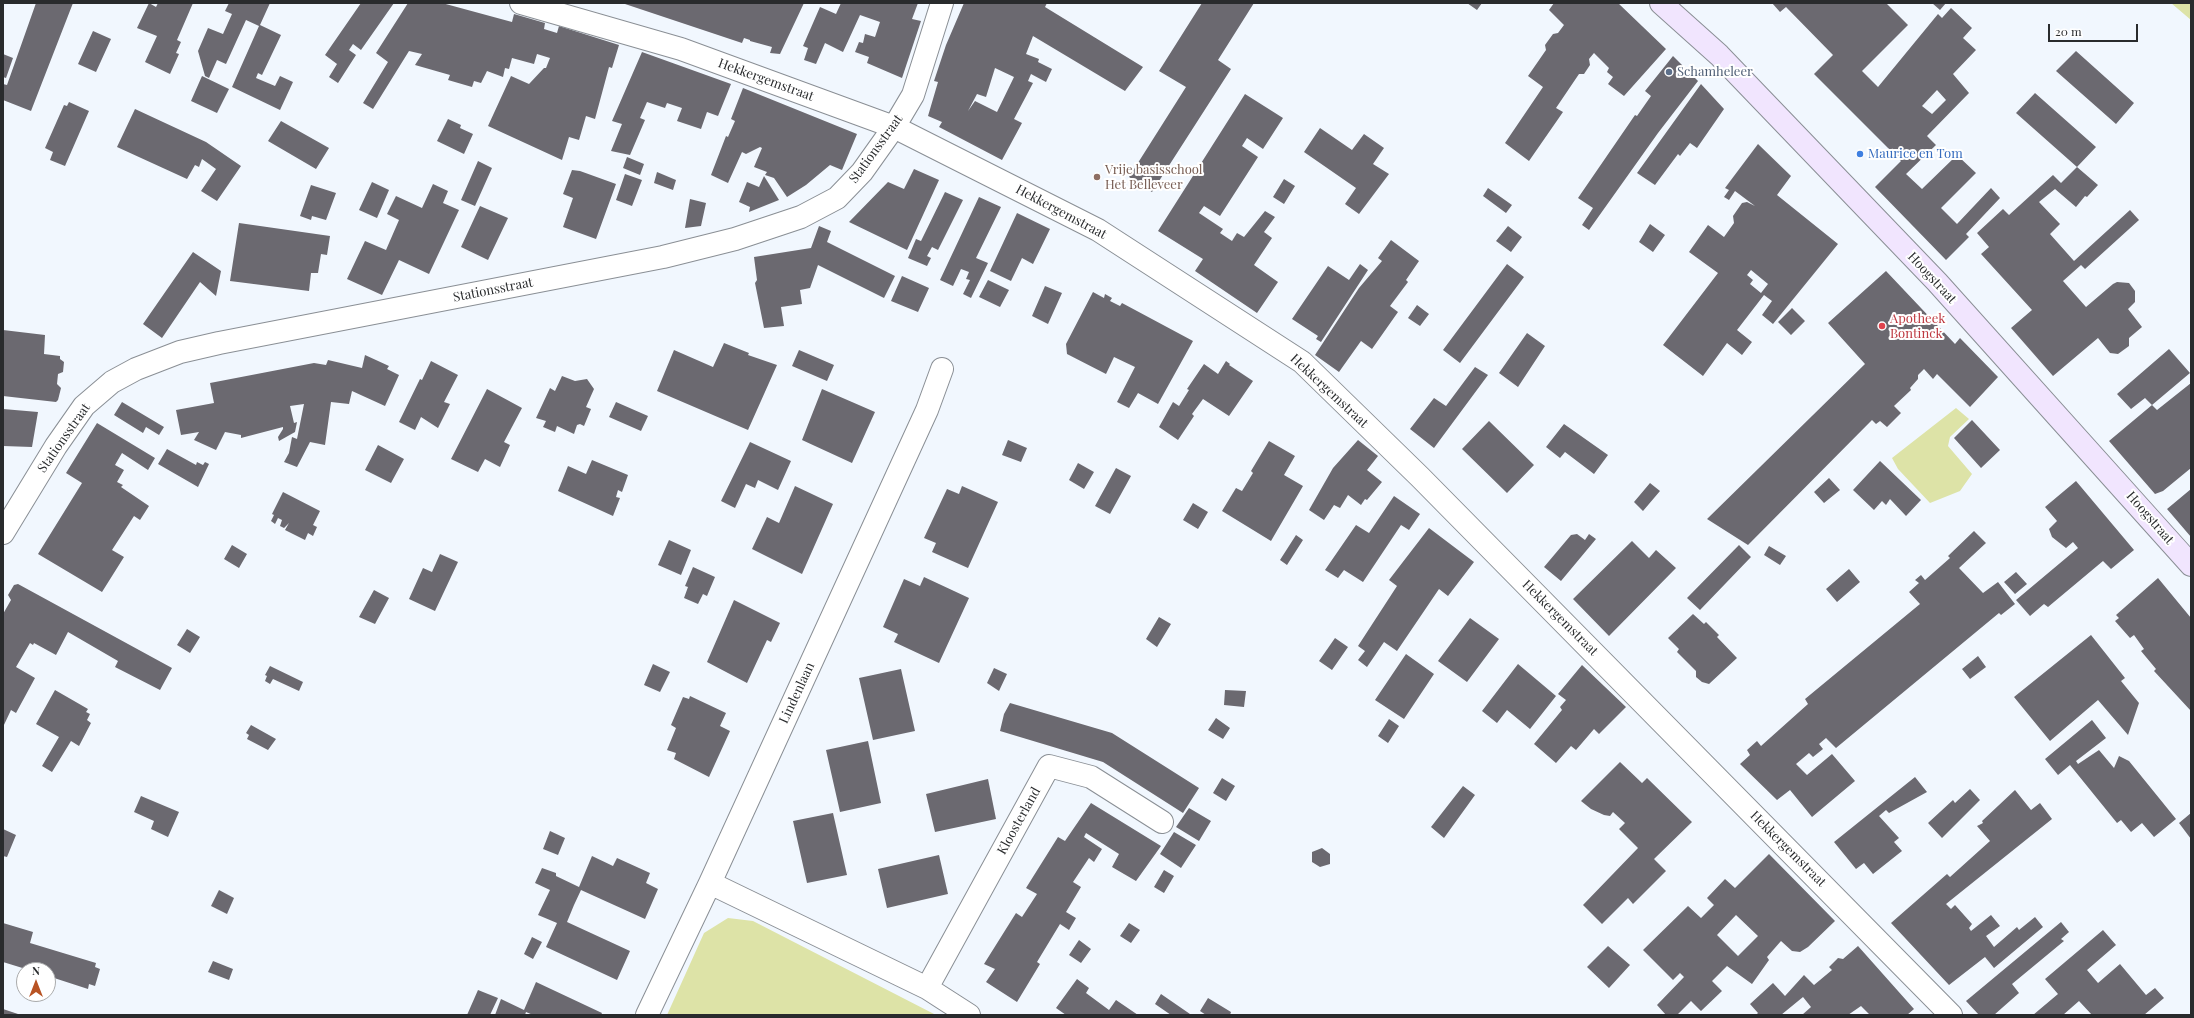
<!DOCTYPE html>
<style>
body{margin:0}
#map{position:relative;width:2194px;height:1018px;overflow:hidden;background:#f1f7fe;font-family:"Playfair Display",serif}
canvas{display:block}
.frame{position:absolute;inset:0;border:4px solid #292b2d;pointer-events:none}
.north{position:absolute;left:16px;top:962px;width:40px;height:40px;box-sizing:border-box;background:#fff;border:1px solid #a9aaab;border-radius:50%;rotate:0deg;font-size:11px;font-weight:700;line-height:16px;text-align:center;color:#292b2d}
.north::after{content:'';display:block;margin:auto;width:14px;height:18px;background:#b85323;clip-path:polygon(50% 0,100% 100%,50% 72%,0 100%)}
.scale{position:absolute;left:2048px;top:24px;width:90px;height:18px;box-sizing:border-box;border:2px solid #292b2d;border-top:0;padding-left:5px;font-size:12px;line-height:14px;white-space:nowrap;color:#292b2d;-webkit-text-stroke:3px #fff;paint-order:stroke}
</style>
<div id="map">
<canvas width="2194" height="1018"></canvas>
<div class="frame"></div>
<div class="north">N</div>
<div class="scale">20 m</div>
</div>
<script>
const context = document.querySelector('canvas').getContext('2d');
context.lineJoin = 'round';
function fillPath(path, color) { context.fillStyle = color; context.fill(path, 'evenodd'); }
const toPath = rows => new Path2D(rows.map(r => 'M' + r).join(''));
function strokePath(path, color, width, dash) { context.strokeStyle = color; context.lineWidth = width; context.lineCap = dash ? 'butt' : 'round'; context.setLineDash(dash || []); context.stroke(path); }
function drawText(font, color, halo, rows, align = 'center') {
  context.font = font + ' "Playfair Display",serif'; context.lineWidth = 4; context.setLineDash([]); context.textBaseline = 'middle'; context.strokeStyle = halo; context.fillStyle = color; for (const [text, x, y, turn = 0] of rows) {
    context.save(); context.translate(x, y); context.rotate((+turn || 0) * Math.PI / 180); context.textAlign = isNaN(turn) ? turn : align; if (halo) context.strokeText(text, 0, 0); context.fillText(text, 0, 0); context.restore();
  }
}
const green = toPath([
 [2171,3,2191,3,2191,20],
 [1956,408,1969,419,1950,437,1948,446,1972,474,1960,491,1930,503,1898,469,1892,458],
 [728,918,753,921,936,1015,667,1015,704,933]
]);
const building = toPath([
 [36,3,73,3,31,111,3,100,3,84,7,85],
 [149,3,156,7,158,3,193,3,177,40,181,42,176,53,179,54,170,74,145,62,157,36,137,28],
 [229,3,270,3,260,25,281,35,262,75,258,73,256,78,275,86,280,76,293,82,280,110,232,87,259,26,246,20,226,64,217,60,209,78,205,76,198,51,208,28,223,34,232,14,225,11],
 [361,3,394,3,361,50,353,44,349,50,356,55,338,83,329,77,337,64,325,55],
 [408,3,442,3,512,22,514,14,545,23,544,29,557,33,559,26,619,45,612,68,609,67,595,119,586,116,579,140,569,137,562,160,488,126,511,76,529,84,544,68,546,68,550,58,537,54,534,64,512,58,509,69,505,68,503,77,487,71,481,83,474,81,472,87,448,80,450,75,415,65,422,54,409,51,373,109,363,103,388,62,376,53],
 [622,3,804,3,780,54,770,53,772,47,750,41,750,40,744,38,742,43],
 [841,3,918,3,912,19,921,21,902,78,867,63,869,57,855,52,859,42,863,43,865,34,875,37,880,22,860,15,843,52,825,43,816,64,804,60,808,48,803,46,820,7,836,14],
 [964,3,1047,3,1045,7,1143,67,1125,91,1033,36,1026,54,1039,59,1038,62,1052,69,1046,82,1031,74,1028,81,1033,83,1014,119,1022,123,1002,160,939,127,942,122,928,116,938,82,934,81,946,45],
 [995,68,1014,77,997,112,975,101,968,111,977,94,986,97],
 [1202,3,1254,3,1218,60,1231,69,1152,192,1129,177,1186,87,1159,71],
 [1467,3,1482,3,1477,10],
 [1554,3,1618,3,1666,49,1624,96,1608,84,1613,77,1607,72,1609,68,1594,53,1589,59,1590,65,1584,74,1579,74,1556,108,1563,112,1529,161,1505,143,1543,87,1528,76,1546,50,1545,45,1553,34,1558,33,1564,25,1549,10],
 [1772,3,1886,3,1908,25,1862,71,1878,87,1938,14,1942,18,1951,8,1972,28,1963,38,1976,50,1953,74,1969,93,1927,136,1936,145,1906,174,1922,189,1957,155,1976,173,1941,208,1957,224,1991,188,2000,198,1966,234,1969,237,1946,260,1875,187,1901,161,1814,74,1833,55,1786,7,1780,12],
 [1937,90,1946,100,1932,114,1922,106],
 [1932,3,1946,3,1940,10],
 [93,31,111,39,96,72,78,64],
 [2076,51,2134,103,2116,124,2056,71],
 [642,52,731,84,718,116,707,112,701,129,677,121,682,108,667,103,665,108,647,102,640,118,645,120,630,155,611,151,622,124,612,121],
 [3,54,13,58,6,78,3,77],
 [1673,56,1698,81,1658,133,1589,230,1582,225,1593,208,1578,198,1635,115,1637,116,1651,96,1645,91],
 [202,76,229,89,217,113,191,101],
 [1701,84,1724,109,1697,148,1690,143,1680,156,1678,154,1655,185,1637,173],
 [743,88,857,134,842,170,830,165,806,185,787,197,774,178,765,175,767,172,754,167,762,148,760,147,746,154,742,152,728,183,711,175,726,136,728,137,735,121,731,119],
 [2035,93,2096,147,2077,167,2098,185,2087,197,2085,196,2076,207,2055,189,2039,202,2060,224,2050,234,2074,261,2130,210,2139,220,2085,269,2081,265,2063,281,2086,307,2113,284,2117,282,2129,283,2135,291,2135,302,2128,309,2142,327,2129,338,2129,346,2118,354,2110,353,2098,338,2053,376,2011,328,2032,310,1981,254,1989,247,1977,233,2003,209,2009,215,2053,175,2061,183,2077,167,2016,113],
 [1245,94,1283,118,1263,149,1247,138,1242,146,1258,157,1220,216,1204,206,1199,213,1223,229,1220,233,1232,241,1237,233,1244,237,1265,211,1275,217,1264,232,1272,238,1254,265,1278,282,1257,313,1195,271,1203,259,1158,231],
 [69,102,89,111,65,166,50,160,53,152,45,148,64,105,67,106],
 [135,109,206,142,241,166,217,201,201,191,216,169,202,159,199,167,195,165,187,179,117,147],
 [448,119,461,125,460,128,473,134,464,154,437,141],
 [281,121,329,148,316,169,268,141],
 [1320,128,1352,150,1364,134,1384,148,1373,164,1389,174,1359,214,1345,204,1356,188,1304,152],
 [1758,144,1791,176,1777,195,1838,244,1773,324,1762,315,1772,301,1764,295,1737,330,1752,342,1742,355,1727,343,1703,376,1663,345,1718,273,1689,252,1708,225,1724,237,1734,223,1733,216,1742,203,1747,202,1755,206,1735,191,1729,200,1724,197,1729,190,1725,188],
 [1751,270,1768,284,1761,293,1750,284,1753,280,1747,275],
 [627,157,644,164,640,175,623,168],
 [478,161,492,168,475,206,461,200],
 [914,169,939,180,907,250,849,222,888,182,904,189],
 [572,170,580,171,616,184,596,239,563,227,573,198,563,194],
 [657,172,676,180,673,190,654,183],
 [625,174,642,180,632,206,616,200],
 [764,176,779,200,749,212,750,207,739,202,747,182,759,187],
 [1284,179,1295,186,1284,204,1273,197],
 [372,182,389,190,377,218,359,210],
 [433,184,448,191,443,203,459,210,429,274,399,260,382,295,347,279,365,241,386,250,399,220,387,214,396,196,422,208],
 [311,185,336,193,326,220,312,216,311,220,300,216],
 [1488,188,1512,205,1506,213,1483,196],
 [945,192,963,200,938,250,932,247,927,256,931,258,927,266,908,258,916,239,921,241],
 [979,197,1001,207,976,258,988,263,971,298,963,294,970,280,966,279,969,272,961,269,953,286,940,280],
 [690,199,706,203,701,226,685,228],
 [480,206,508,218,488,260,461,247],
 [1017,213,1050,229,1033,264,1022,258,1011,281,990,271],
 [239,223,330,236,327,255,321,254,318,273,311,273,309,291,230,281],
 [1650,224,1665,235,1653,252,1639,242],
 [819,226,831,231,827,242,895,276,884,298,818,265,810,288,800,290,802,304,781,307,784,326,764,328,755,283,757,280,754,257,811,248],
 [1508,226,1522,237,1511,252,1496,241],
 [1391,240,1419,261,1406,280,1408,282,1390,306,1398,312,1372,349,1361,341,1339,372,1315,355,1359,288,1382,261,1378,258],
 [193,252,221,271,216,296,200,282,162,338,143,324],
 [1360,264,1368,270,1321,342,1316,339,1318,336,1292,319,1328,266,1349,280],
 [1507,264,1524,277,1460,363,1443,350],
 [1886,271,1955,344,1960,338,1998,377,1970,407,1937,374,1933,379,1924,369,1918,375,1918,379,1910,388,1911,390,1894,406,1901,413,1887,427,1880,421,1876,424,1872,420,1748,545,1707,519,1865,364,1828,323],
 [902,276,929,288,918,312,891,301],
 [988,280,1009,290,1000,307,979,297],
 [1045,286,1062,293,1048,324,1032,316],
 [1093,292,1104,298,1105,294,1112,298,1110,301,1120,306,1122,303,1193,341,1158,404,1138,393,1129,408,1117,402,1135,367,1114,357,1106,374,1067,354,1066,344],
 [1417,305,1429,314,1420,326,1408,318],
 [1792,308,1805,321,1791,335,1778,322],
 [3,330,45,335,44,354,60,356,60,359,64,362,63,372,58,374,57,384,61,388,58,400,56,402,3,396],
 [1527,333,1545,346,1518,387,1499,373],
 [724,343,749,353,748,355,777,365,748,430,657,391,674,350,713,367],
 [2169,349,2190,373,2152,405,2157,410,2191,383,2191,468,2163,491,2155,494,2109,441,2152,405,2145,398,2131,409,2117,394],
 [799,350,834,365,827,381,792,366],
 [365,355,389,366,387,369,399,375,385,406,352,391,349,404,331,402,325,445,310,442,297,467,284,462,289,453,292,437,297,439,304,404,290,406,294,423,297,422,295,432,279,441,278,437,283,429,283,427,241,438,241,435,225,432,216,450,194,440,199,432,181,435,176,410,214,403,210,383,314,363,326,365,328,360,362,368],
 [431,361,458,375,444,402,450,404,438,428,421,417,415,430,399,422,420,379,422,380],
 [1226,361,1230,364,1229,365,1253,381,1229,416,1203,399,1192,414,1194,416,1178,440,1159,427,1173,402,1179,406,1189,390,1187,389,1204,364,1218,374],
 [1475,367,1488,375,1434,448,1410,429,1434,398,1446,406],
 [562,376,575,381,587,379,594,389,586,407,591,409,584,426,580,424,577,425,574,434,557,426,555,432,543,427,546,421,536,418,550,388,555,391],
 [487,389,522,408,504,442,510,445,500,467,485,459,478,472,451,459],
 [822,389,875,412,852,463,802,440],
 [122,402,164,427,159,435,146,427,143,433,114,415],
 [616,402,648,416,641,431,609,417],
 [3,409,38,412,32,447,3,446],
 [1972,420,2000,450,1981,468,1954,438],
 [1489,421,1534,465,1507,493,1462,449],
 [97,423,155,458,148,470,122,453,115,465,124,470,117,482,123,485,121,487,149,506,140,520,134,516,112,550,124,557,102,592,38,554,82,483,66,473],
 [1564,424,1608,455,1594,474,1565,452,1560,458,1546,447],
 [1008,440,1027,448,1021,462,1002,455],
 [1358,440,1378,456,1367,470,1382,482,1367,500,1365,499,1361,505,1348,495,1340,508,1334,505,1324,520,1309,510,1333,468],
 [1269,441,1295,456,1284,475,1303,486,1271,541,1222,511,1236,488,1242,491,1253,473,1251,471],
 [750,442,791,461,778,490,758,480,755,488,746,484,735,508,721,501],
 [378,445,404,459,391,483,365,470],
 [167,449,196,465,197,462,203,465,205,462,209,464,198,487,158,464],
 [592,460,628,475,622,492,618,490,616,497,620,498,613,516,558,491,568,466,586,474],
 [1880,461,1921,500,1906,516,1890,499,1886,505,1882,501,1874,510,1853,490],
 [1078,463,1094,472,1084,489,1069,480],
 [1116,468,1131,476,1110,514,1095,506],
 [1829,478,1840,490,1824,503,1814,492],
 [2076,481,2134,550,2111,569,2103,561,2048,607,2044,604,2030,616,2016,600,2078,548,2073,542,2066,548,2052,537,2049,529,2057,521,2045,507],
 [1650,483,1660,491,1643,511,1634,502],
 [795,486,833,504,802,574,752,549,767,517,779,523],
 [962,486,998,502,968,568,932,552,936,543,924,538,947,489,959,494],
 [2191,489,2191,537,2167,509],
 [283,492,320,511,313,525,317,527,313,536,308,533,305,540,285,530,289,523,284,528,280,526,282,520,278,518,275,524,271,521,274,515,272,514],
 [1394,496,1420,514,1409,530,1401,525,1363,582,1344,570,1338,578,1325,570,1356,525,1369,533],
 [1193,503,1208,512,1198,529,1183,520],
 [1429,528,1474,562,1448,596,1439,589,1397,651,1384,642,1367,667,1358,660,1365,651,1358,646,1397,586,1389,580],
 [1974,531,1986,543,1959,568,1983,593,1998,582,2015,604,2001,615,1999,613,1836,748,1826,738,1819,744,1823,749,1813,757,1809,753,1796,764,1807,775,1832,754,1855,781,1812,817,1790,790,1777,800,1740,764,1750,755,1747,750,1757,741,1761,746,1808,704,1805,699,1920,604,1909,592,1919,583,1915,580,1921,575,1925,580,1950,558,1948,556],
 [1577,534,1585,540,1589,534,1596,539,1561,581,1544,567,1571,535],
 [1296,535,1303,540,1287,565,1280,560],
 [669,540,691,550,681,575,658,565],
 [1632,541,1649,558,1656,550,1676,568,1609,636,1573,599],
 [232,545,247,554,239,568,224,559],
 [1739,545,1751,557,1700,610,1687,598],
 [1769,546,1786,556,1780,565,1764,555],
 [440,554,458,562,435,611,409,599,423,568,432,572],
 [693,567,715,577,707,596,703,594,698,604,684,598,688,587,685,586],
 [1849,569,1860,582,1837,602,1826,589],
 [2016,572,2027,584,2015,594,2004,582],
 [924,577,969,598,939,663,894,642,898,634,883,627,904,579,920,586],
 [2158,578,2191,618,2191,711,2154,671,2156,669,2141,651,2144,649,2134,635,2130,638,2115,621,2119,618,2116,615],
 [18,584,172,668,160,690,115,667,118,661,68,632,56,655,34,643,33,645,30,643,16,667,35,678,16,713,11,710,3,727,3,614,11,600,8,595,14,585],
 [374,590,389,598,375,624,359,617],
 [734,600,780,623,771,642,767,640,747,683,707,662],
 [1693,614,1704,624,1706,622,1719,635,1717,637,1737,658,1709,684,1702,682,1696,677,1696,671,1677,652,1679,649,1668,638],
 [1159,617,1171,624,1157,647,1146,639],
 [1470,618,1499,639,1467,682,1438,661],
 [187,629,200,637,190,653,177,645],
 [2091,635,2125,678,2121,681,2139,703,2128,735,2098,700,2050,741,2014,697],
 [1335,638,1348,647,1332,670,1319,661],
 [1406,654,1434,674,1404,719,1375,700],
 [1978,656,1986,667,1970,679,1962,669],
 [653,664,670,672,660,692,644,685],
 [1518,664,1556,696,1530,729,1507,710,1497,723,1482,711],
 [1582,665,1626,707,1599,734,1594,729,1576,750,1571,746,1556,763,1534,744,1562,710,1560,707,1566,700,1558,694],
 [270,666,303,682,299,691,273,679,270,684,265,681,267,676,265,675],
 [994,668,1007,674,999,691,987,683],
 [901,669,915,731,873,740,859,678],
 [55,690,88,709,86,712,90,714,87,720,91,723,79,746,71,741,52,772,42,766,59,737,36,724],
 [1225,690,1246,691,1244,707,1224,705],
 [690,696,726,713,720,726,730,731,709,777,674,759,676,753,667,750,676,728,671,725,683,697,689,699],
 [1010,703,1112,733,1199,788,1183,813,1103,762,1000,731,1004,714],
 [1216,718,1230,728,1223,739,1208,730],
 [1389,719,1399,726,1388,743,1378,736],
 [2092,720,2106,738,2076,761,2078,764,2099,750,2114,768,2119,756,2129,761,2176,819,2154,837,2142,823,2131,832,2121,820,2117,823,2070,765,2058,775,2045,759],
 [251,725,276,739,268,750,247,739,249,735,246,733],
 [868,741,881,803,840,812,826,750],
 [1620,762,1642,783,1647,778,1692,822,1654,859,1666,871,1633,904,1628,898,1602,924,1583,905,1638,848,1619,829,1625,823,1613,812,1610,816,1604,815,1591,809,1581,801],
 [1915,777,1927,792,1889,813,1886,810,1879,816,1899,838,1894,842,1902,851,1873,874,1864,863,1856,869,1834,842],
 [1222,778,1235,786,1226,801,1213,793],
 [988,779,996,819,935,832,926,794],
 [1463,786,1475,795,1444,838,1431,827],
 [1970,789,1980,800,1942,838,1928,823,1953,800,1955,803],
 [2015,790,2031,810,2040,803,2052,819,1946,904,1951,909,1955,905,1972,924,1969,928,1971,931,1991,915,2000,926,1986,936,1994,947,2017,927,2019,930,2035,917,2043,927,1994,968,1985,957,1949,985,1891,923,1947,874,1950,877,1990,841,1977,826,1983,823,1982,821],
 [141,796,179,812,168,837,151,829,154,821,134,812],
 [1091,803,1161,846,1136,881,1112,867,1119,854,1086,833,1084,837,1102,849,1094,862,1089,858,1073,882,1081,887,1066,912,1076,918,1069,930,1060,924,1037,962,1040,964,1017,1002,986,982,995,969,984,964,1016,913,1022,917,1037,894,1026,888,1058,837,1065,841],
 [1189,808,1211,821,1199,841,1176,827],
 [833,813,847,875,807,883,793,821],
 [2191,813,2191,839,2179,823],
 [3,829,16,835,7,857,3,856],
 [550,831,565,838,558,855,543,849],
 [1174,832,1196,845,1181,868,1160,854],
 [1322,848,1330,854,1330,864,1320,867,1312,862,1312,852],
 [1769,854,1835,921,1808,947,1800,952,1792,951,1781,941,1767,957,1769,960,1752,984,1727,966,1712,981,1722,991,1701,1011,1691,1001,1677,1015,1666,1015,1657,1005,1684,977,1680,973,1673,980,1643,950,1688,906,1701,918,1714,905,1707,898,1725,879,1735,888],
 [1736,915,1758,936,1738,956,1717,935],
 [939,855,948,894,887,908,878,869],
 [592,856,613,866,617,858,650,873,646,883,658,889,645,919,581,890,574,905,567,922,630,951,617,980,546,947,557,923,538,915,550,890,535,883,542,868,556,873,556,876,579,887],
 [1164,870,1174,876,1164,893,1154,887],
 [219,890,234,898,227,914,211,906],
 [2061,922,2069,932,2061,939,2064,941,2012,984,2019,993,1994,1015,1979,1015,1966,1001],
 [3,923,33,932,30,943,96,963,95,967,100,969,95,986,89,984,88,989,48,976,48,970,29,970,3,962],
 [1129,923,1140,930,1131,943,1120,936],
 [2103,930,2116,945,2087,970,2098,983,2120,964,2146,995,2155,988,2164,998,2144,1015,2092,1015,2079,1001,2063,1015,2033,1015,2058,994,2045,979],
 [532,937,542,942,533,959,524,954],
 [1079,940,1091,949,1081,963,1069,955],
 [1608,946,1630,965,1609,988,1587,967],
 [1858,946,1914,1009,1907,1015,1870,1015,1861,1006,1848,1015,1802,1015,1811,1007,1803,997,1781,1015,1756,1015,1758,1013,1750,1004,1773,983,1785,996,1804,975,1814,985,1832,970,1829,967,1838,958,1843,959],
 [213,961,233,969,229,980,208,972],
 [1077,979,1089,988,1086,993,1109,1010,1116,1000,1138,1015,1066,1015,1056,1008],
 [536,982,602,1013,601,1015,533,1015,526,1012,525,1015,495,1015,501,999,524,1010],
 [478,990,498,998,490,1015,467,1015],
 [1161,994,1190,1014,1189,1015,1171,1015,1155,1004],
 [1208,998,1231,1012,1230,1015,1206,1015,1200,1011],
 [3,1009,21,1015,3,1015]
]);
const minor = toPath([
 [521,3,681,49,894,127,1098,230,1302,362,1420,477,1951,1015],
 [710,883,927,988,969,1015],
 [927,988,1049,766,1091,777,1162,822],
 [647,1015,710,883,927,410,942,369]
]);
const tertiary = toPath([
 [3,533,56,446,84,406,112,382,136,369,180,352,219,343,663,257,735,239,801,217,837,198,862,172,894,127,913,95,942,3]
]);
const secondary = toPath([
 [1661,3,1719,55,1937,282,2191,565]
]);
const markers = [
 [1669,72,4,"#5c6f8a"],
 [1860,154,4,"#3f7fe0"],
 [1097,177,4,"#8d6e63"],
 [1882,326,4,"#e0444e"]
];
const serviceNames = [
 ["Schamheleer",1677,72]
];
const streetNames = [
 ["Hekkergemstraat",766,80,20],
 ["Stationsstraat",876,149,-54],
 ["Hekkergemstraat",1061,212,28],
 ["Hoogstraat",1932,278,47],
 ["Stationsstraat",493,290,-11],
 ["Hekkergemstraat",1329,391,43],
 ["Stationsstraat",64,438,-55],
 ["Hoogstraat",2150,518,49],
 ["Hekkergemstraat",1560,618,45],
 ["Lindenlaan",797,693,-65],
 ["Kloosterland",1019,821,-61],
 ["Hekkergemstraat",1788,849,45]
];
const shopNames = [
 ["Maurice en Tom",1868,154]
];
const educationNames = [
 ["Vrije basisschool",1105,170],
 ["Het Belleveer",1105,185]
];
const healthNames = [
 ["Apotheek",1890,319],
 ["Bontinck",1890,334]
];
fillPath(green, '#dde3a7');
fillPath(building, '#6b6970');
strokePath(minor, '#8a8f95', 24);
strokePath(tertiary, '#8a8f95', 24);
strokePath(secondary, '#8a8f95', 24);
strokePath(minor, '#fff', 22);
strokePath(tertiary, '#fff', 22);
strokePath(secondary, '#f1e5fe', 22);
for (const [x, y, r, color] of markers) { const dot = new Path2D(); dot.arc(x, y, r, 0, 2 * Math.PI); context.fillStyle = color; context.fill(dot); strokePath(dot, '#fff', 1.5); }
drawText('13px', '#4e5e75', '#fff', serviceNames, 'left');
drawText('13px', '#292b2d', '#fff', streetNames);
drawText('13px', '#366cbe', '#fff', shopNames, 'left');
drawText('13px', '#785e54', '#fff', educationNames, 'left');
drawText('13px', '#be3a42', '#fff', healthNames, 'left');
</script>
